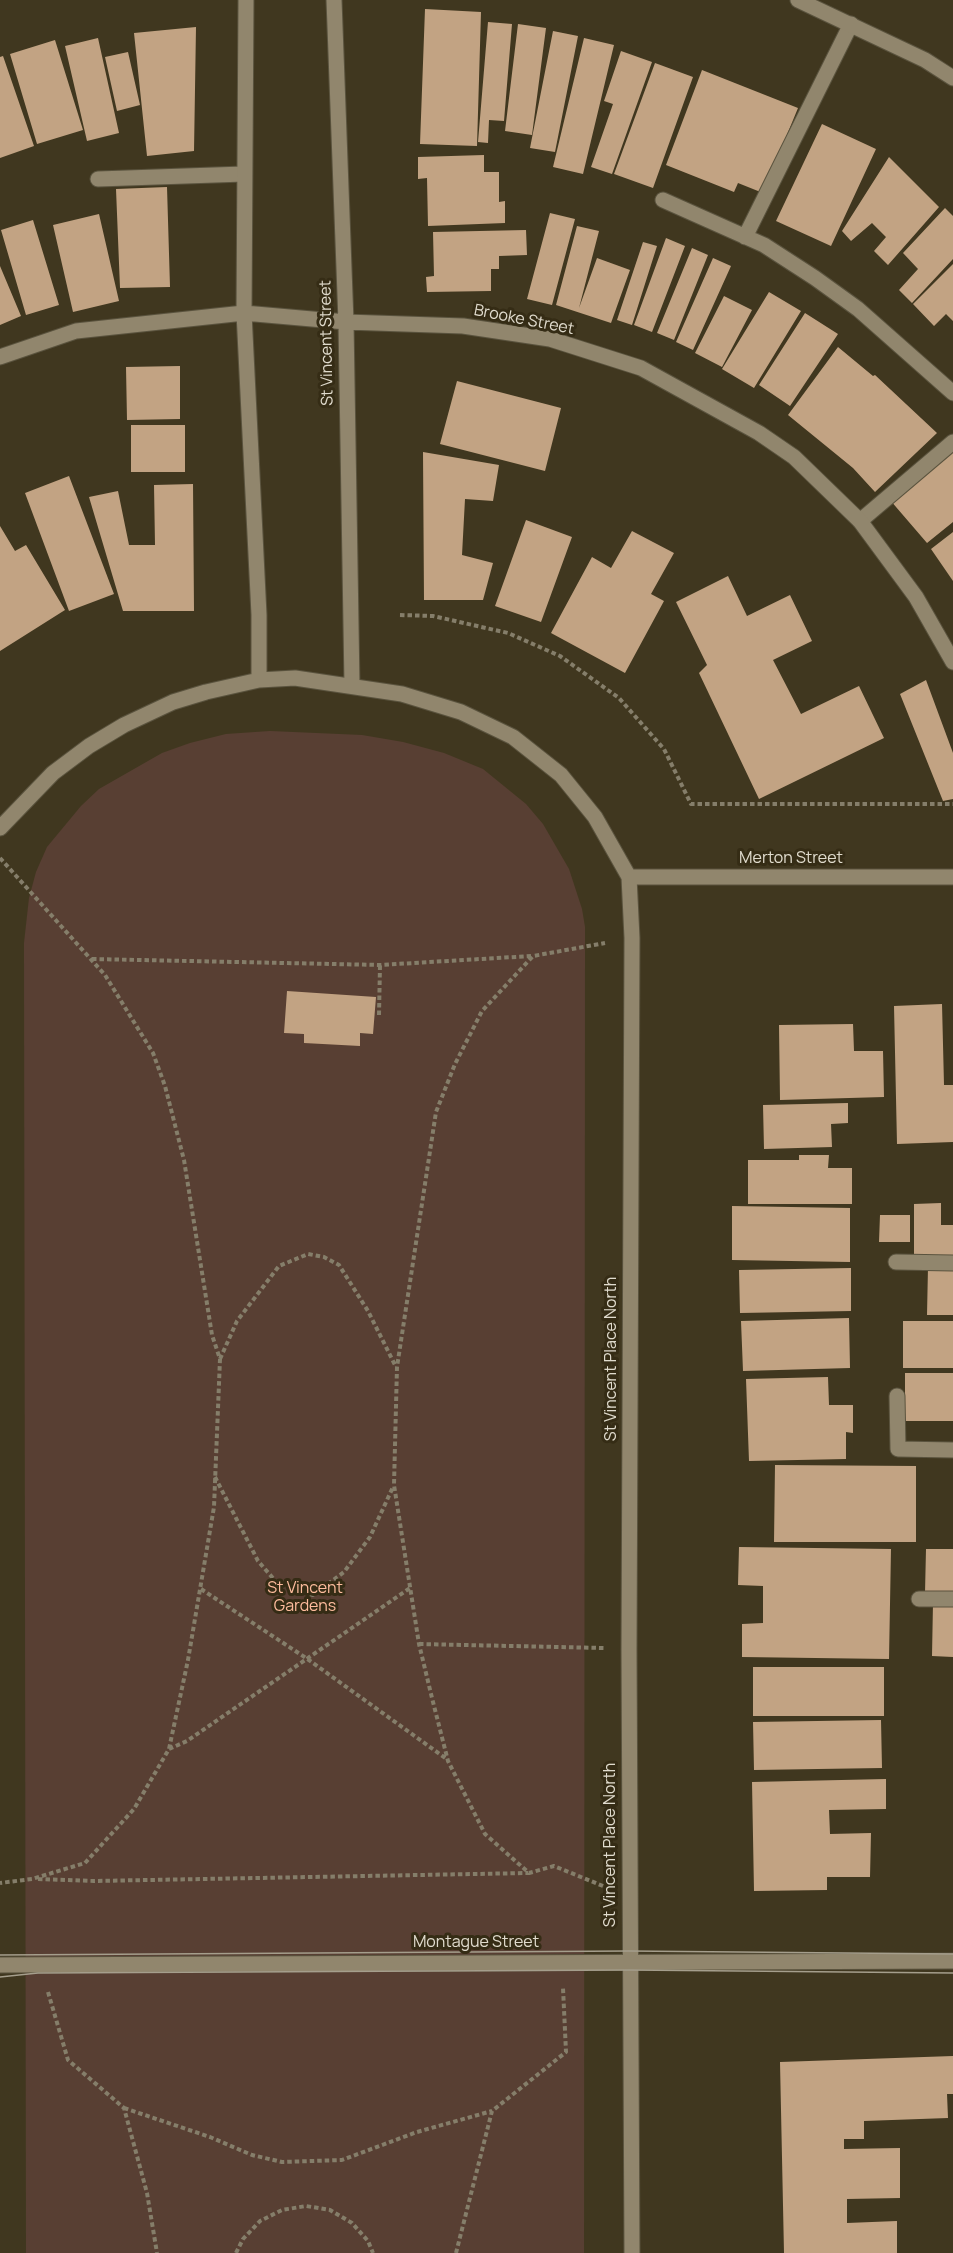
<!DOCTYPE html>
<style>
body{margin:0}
canvas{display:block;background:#40371f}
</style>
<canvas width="953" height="2253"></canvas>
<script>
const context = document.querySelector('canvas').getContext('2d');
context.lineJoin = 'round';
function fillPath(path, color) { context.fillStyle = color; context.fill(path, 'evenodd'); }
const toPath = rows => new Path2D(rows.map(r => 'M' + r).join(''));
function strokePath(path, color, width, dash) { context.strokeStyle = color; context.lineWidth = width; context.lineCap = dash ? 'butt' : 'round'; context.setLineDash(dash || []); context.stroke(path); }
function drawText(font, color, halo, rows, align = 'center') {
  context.font = font + ' Manrope,sans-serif'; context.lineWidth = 6; context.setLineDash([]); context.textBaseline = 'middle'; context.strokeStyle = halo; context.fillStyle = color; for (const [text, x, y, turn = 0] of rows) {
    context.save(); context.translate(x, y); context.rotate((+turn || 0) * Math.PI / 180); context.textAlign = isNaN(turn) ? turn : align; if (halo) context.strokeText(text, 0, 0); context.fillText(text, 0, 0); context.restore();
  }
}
const green = toPath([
 [270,731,362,735,403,742,444,753,483,769,526,804,543,824,569,869,582,909,585,927,584,2253,26,2253,24,943,29,898,36,872,47,847,81,806,99,789,162,753,190,743,226,734]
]);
const building = toPath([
 [425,9,481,12,477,146,420,144],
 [488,22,512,24,504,121,489,120,488,143,478,142],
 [518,24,546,28,532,135,505,131],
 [196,27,194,151,147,156,134,33],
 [553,31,578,36,555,152,530,148],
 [98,38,119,133,87,141,65,46],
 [584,38,614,45,583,174,553,167],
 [55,40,83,130,37,144,10,54],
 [621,51,652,62,612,174,591,167,613,104,604,101],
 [128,52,140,105,117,111,105,57],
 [3,56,34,146,0,158,0,57],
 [655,63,693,77,653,188,614,174],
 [702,70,798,108,763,193,738,183,734,192,666,165],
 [822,124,876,149,831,246,776,221],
 [484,155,484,172,499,172,499,202,505,201,505,223,428,226,427,178,418,179,418,157],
 [889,157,939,207,888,265,874,251,886,237,872,223,851,241,842,231],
 [167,187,170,287,120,288,116,189],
 [945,208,953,216,953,259,912,303,899,290,918,269,903,253],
 [550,213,575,219,552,305,527,299],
 [99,214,119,301,73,312,53,225],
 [33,220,59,305,26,315,1,230],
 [577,226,599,231,579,308,597,258,630,270,611,323,556,305],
 [526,230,527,255,499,256,499,269,491,269,491,291,427,292,426,277,434,276,433,232],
 [666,238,685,246,652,332,634,325],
 [643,242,657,246,632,325,617,320],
 [692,248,708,255,674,340,657,333],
 [713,258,731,266,693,350,676,342],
 [953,264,953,321,946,314,934,326,913,304],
 [0,266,21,316,0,325],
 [769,292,801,311,754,388,722,369],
 [724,296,752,310,722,367,695,353],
 [805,313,838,334,790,406,759,385],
 [838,347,873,376,875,375,937,433,875,492,853,468,788,415],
 [180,366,180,419,127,420,126,367],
 [457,381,561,408,545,471,440,444],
 [131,425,185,425,185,472,131,472],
 [953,445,953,522,927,543,890,500],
 [423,452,499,465,493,501,465,499,462,555,493,563,483,600,424,600],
 [69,476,114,594,69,611,25,493],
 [193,484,194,611,123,611,89,497,118,491,129,545,155,545,154,485],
 [526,520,572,537,541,622,495,606],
 [0,526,15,551,26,545,65,610,0,651],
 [632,531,674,553,651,594,664,601,625,673,551,633,592,557,611,568],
 [953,532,953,581,931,549],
 [728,576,747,616,790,595,812,641,773,660,801,714,859,686,884,738,759,799,699,673,707,665,676,602],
 [926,680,953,753,953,799,943,801,900,694],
 [287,991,376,997,373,1034,360,1033,360,1046,304,1043,304,1034,284,1033],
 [942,1004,944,1085,953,1085,953,1142,897,1144,894,1006],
 [853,1024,854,1051,883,1051,884,1097,780,1100,779,1025],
 [848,1103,848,1123,831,1124,832,1147,764,1149,763,1105],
 [799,1155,829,1155,828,1168,852,1168,852,1204,748,1204,748,1160,799,1160],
 [941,1203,941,1225,953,1225,953,1257,914,1257,914,1204],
 [732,1206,850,1208,850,1262,732,1260],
 [880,1215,910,1215,910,1242,879,1242],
 [928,1267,953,1267,953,1315,927,1315],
 [851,1268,851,1311,740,1313,739,1270],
 [849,1318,850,1368,743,1371,741,1321],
 [903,1321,953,1321,953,1368,903,1368],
 [905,1373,953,1373,953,1421,905,1421],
 [828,1377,829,1405,853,1405,853,1433,846,1432,846,1459,749,1461,746,1379],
 [775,1465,916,1466,916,1542,774,1542],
 [739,1547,891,1549,889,1659,742,1657,742,1624,763,1623,763,1586,738,1585],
 [926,1549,953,1549,953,1594,925,1593],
 [933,1603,953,1604,953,1657,932,1656],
 [753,1667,884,1667,884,1716,753,1716],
 [881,1720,882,1768,754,1770,753,1722],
 [886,1779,886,1809,829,1810,830,1834,871,1833,870,1877,827,1877,827,1890,754,1891,752,1782],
 [953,2056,953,2094,947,2094,948,2118,864,2121,864,2139,844,2139,844,2149,900,2148,900,2198,847,2199,847,2223,897,2221,897,2253,784,2253,780,2062]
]);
const path = toPath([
 [400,615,433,616,508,633,560,656,619,698,664,749,691,804,953,804],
 [0,858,105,975,153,1053,165,1086,184,1160,212,1335,220,1359,214,1507,188,1660,169,1749,134,1809,85,1863,32,1879,0,1883],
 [92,959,380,965,531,956],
 [379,1015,380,965],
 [220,1359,237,1321,279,1266,308,1254,324,1257,339,1265,368,1311,396,1367],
 [215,1477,258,1561,278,1584,313,1595,344,1572,370,1537,393,1487],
 [201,1589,306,1658,448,1760],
 [419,1644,604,1648],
 [169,1749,187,1741,410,1588],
 [38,1879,94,1881,528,1873],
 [603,1886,554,1866,529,1873,485,1834,448,1761,432,1698,419,1644,394,1485,397,1367,436,1112,455,1064,482,1011,533,956,605,943],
 [48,1992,68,2060,124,2108,147,2193,157,2253],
 [124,2108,210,2137,252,2155,282,2162,342,2160,417,2132,492,2111],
 [236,2253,243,2239,260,2221,282,2210,306,2206,330,2210,352,2223,368,2241,373,2253],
 [456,2253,492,2111,566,2052,563,1988]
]);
const lane = toPath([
 [98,179,244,174],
 [663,200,764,245,815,278,858,309,953,393],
 [745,237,851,24],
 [860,521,953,442],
 [896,1262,953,1263],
 [897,1396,898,1449,953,1450],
 [919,1599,953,1599]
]);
const street = toPath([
 [246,0,244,313,259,615,259,680],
 [334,0,346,322,352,685],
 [798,0,925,60,953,78],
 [0,357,76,331,244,313,346,322,463,326,550,339,641,368,759,433,794,457,860,521,916,597,953,662],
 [0,828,53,773,89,746,124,725,173,702,206,692,259,680,295,678,402,694,461,712,513,737,561,775,595,817,629,877,632,938,629,1649,632,2253],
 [629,877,953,877],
 [0,1965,953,1961]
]);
const tram = toPath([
 [0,1955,629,1951,953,1954],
 [0,1977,38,1973,630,1970,953,1973]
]);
const streetNames = [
 ["Brooke Street",524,320,11],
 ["St Vincent Street",327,343,-91],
 ["Merton Street",791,859],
 ["St Vincent Place North",612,1359,-90],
 ["St Vincent Place North",611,1845,-90],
 ["Montague Street",476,1943]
];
const parkNames = [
 ["St Vincent",305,1589],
 ["Gardens",305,1607]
];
fillPath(green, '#583f33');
fillPath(building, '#c2a383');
strokePath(lane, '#5a533e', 17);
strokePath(street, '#5a533e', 17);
strokePath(path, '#857e6a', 4, [4.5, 3]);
strokePath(lane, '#91866d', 15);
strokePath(street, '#91866d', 15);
strokePath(tram, '#a59e8c', 1.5);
drawText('16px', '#e0dbcd', '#352c15', streetNames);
drawText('16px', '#fdbc9d', '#352c15', parkNames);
</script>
